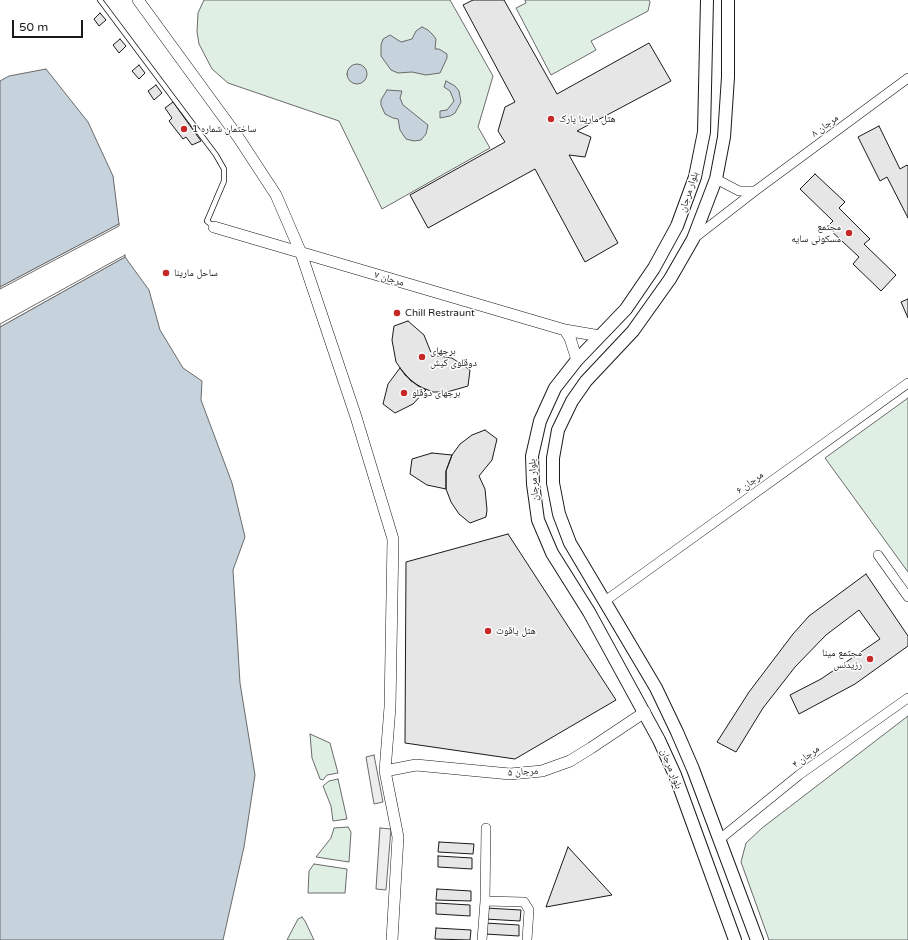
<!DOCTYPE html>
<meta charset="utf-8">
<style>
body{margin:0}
#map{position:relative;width:908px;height:940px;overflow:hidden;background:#fff;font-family:"Varela Round",sans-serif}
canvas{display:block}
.scale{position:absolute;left:12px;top:20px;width:71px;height:18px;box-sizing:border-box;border:2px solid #1a1a1a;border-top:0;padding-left:5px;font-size:12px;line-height:14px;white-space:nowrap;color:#1a1a1a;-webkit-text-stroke:3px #fff;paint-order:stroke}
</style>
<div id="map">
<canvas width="908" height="940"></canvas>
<div class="scale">50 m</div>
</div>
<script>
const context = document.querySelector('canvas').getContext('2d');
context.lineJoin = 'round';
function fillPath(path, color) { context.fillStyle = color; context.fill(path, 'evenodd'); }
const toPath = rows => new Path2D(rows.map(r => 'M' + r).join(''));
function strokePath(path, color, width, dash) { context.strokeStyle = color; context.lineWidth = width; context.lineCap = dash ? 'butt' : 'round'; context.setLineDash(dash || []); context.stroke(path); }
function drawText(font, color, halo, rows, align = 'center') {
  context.font = font + ' "Varela Round","Noto Naskh Arabic",sans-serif'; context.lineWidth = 3; context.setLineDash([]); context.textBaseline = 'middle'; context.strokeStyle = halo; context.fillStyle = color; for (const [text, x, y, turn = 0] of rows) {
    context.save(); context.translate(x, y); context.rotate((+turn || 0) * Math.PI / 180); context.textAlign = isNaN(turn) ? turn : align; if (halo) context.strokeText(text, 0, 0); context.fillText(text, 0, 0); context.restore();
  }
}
const green = toPath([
 [204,0,450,0,493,76,478,127,490,148,382,209,339,121,228,83,212,69,199,44,197,32,198,13,204,0],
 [525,0,649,0,650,2,648,11,591,41,596,50,551,75,516,8,526,3,525,0],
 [908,398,908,572,825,458,908,398],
 [908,716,908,940,769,940,741,862,746,843,762,828,908,716],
 [310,734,330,743,338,773,327,775,323,780,320,779,312,758,310,734],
 [338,779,347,819,333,821,331,806,323,786,329,781,338,779],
 [348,827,351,832,349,862,316,857,331,838,334,828,348,827],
 [314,864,347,869,345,893,308,893,309,871,314,864],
 [302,917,305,921,314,940,287,940,298,919,302,917]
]);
const parking = toPath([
 [374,755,383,802,374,804,366,757,374,755],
 [380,828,391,829,386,890,376,889,380,828]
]);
const water = toPath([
 [422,27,428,30,433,35,436,39,435,49,439,49,447,54,447,58,440,73,426,75,412,72,398,73,391,70,381,56,381,45,383,39,390,35,401,42,412,39,416,31,422,27],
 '347 74a10 10 0 1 1 20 0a10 10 0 1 1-20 0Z',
 [46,69,88,122,113,176,119,224,0,287,0,81,9,76,46,69],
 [446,81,455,86,459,91,461,102,455,113,450,116,440,118,440,111,447,110,454,101,450,91,444,87,446,81],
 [387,90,402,91,400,98,403,105,428,125,426,134,421,140,414,141,406,139,400,130,398,119,393,118,385,114,381,105,381,100,387,90],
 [125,257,149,290,160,330,183,368,202,381,201,400,232,483,245,537,233,570,240,683,255,775,244,847,223,940,0,940,0,327,125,257]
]);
const pier = toPath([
 [119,224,119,226,0,289,0,287,119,224],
 [125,255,125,257,0,327,0,324,125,255]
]);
const building = toPath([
 [473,0,504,0,557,94,649,43,671,81,577,131,591,137,585,157,569,155,618,243,585,262,535,169,428,228,410,195,505,142,498,131,505,107,515,102,463,5,473,0],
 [100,13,106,20,99,26,94,19,100,13],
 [120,39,126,46,119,53,113,45,120,39],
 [139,65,145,73,139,79,132,71,139,65],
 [156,85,162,93,154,100,148,91,156,85],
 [173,102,201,141,192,145,186,137,183,139,169,121,172,118,165,108,173,102],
 [879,126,900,169,907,165,908,166,908,218,887,177,880,181,858,137,879,126],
 [815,174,845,202,839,208,870,239,864,244,896,275,881,291,853,264,859,257,827,227,833,221,800,189,815,174],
 [908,299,908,318,901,302,908,299],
 [408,321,424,335,432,355,452,358,470,370,468,386,447,392,433,392,418,386,405,375,396,362,392,340,394,326,408,321],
 [400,368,411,381,426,390,413,404,395,413,383,404,388,384,400,368],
 [485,430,497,439,492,460,479,476,485,489,487,510,486,517,470,523,459,514,451,502,446,489,446,471,452,455,460,444,472,435,485,430],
 [432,453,452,455,446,471,446,489,427,485,410,474,412,459,432,453],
 [508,534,616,700,515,759,405,743,406,562,508,534],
 [866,574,908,636,908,646,855,684,799,714,790,695,821,679,880,639,859,610,826,635,795,667,763,708,736,752,717,742,749,692,793,634,809,616,866,574],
 [439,842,474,844,473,854,438,852,439,842],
 [568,847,612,895,546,907,568,847],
 [438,856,472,858,472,869,438,867,438,856],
 [437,889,471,891,471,901,436,900,437,889],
 [436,903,470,905,470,916,436,914,436,903],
 [486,908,521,910,520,921,485,919,486,908],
 [485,923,519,925,519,936,485,934,485,923],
 [436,928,471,930,470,940,435,939,436,928]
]);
const service = toPath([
 [100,0,216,155,224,169,224,181,207,221,214,227]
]);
const minor = toPath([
 [716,179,739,191,755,191],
 [693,239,755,191,908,78],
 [878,555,908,597],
 [605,601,908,383],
 [720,839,799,775,908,698],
 [485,901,524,902,529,910,527,940],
 [482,940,485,901,486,828]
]);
const tertiary = toPath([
 [138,0,238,137,276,195,301,253,356,417,393,539,390,707,385,771,398,837,392,940],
 [214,227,565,330,600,336],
 [565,330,570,338,577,360],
 [385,771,416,765,510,774,542,771,570,761,591,748,645,712]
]);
const secondary = toPath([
 [707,0,704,132,695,177,677,226,654,268,626,309,577,360,555,388,540,421,532,456,533,484,538,520,552,553,589,612,659,740,675,775,735,940],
 [728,0,728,77,724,137,716,179,693,239,670,279,633,331,586,381,572,401,558,430,553,458,553,483,559,514,570,543,656,688,677,732,693,769,757,940]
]);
const markers = [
 [551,119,4,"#c62828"],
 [184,129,4,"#c62828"],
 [849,233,4,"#c62828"],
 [166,273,4,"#c62828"],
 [397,313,4,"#c62828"],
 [422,357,4,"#c62828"],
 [404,393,4,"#c62828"],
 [488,631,4,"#c62828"],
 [870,659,4,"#c62828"]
];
const poiNames = [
 ["هتل مارینا پارک",559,119],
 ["ساختمان شماره 1",192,129],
 ["مجتمع",841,227,"right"],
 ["مسکونی سایه",841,239,"right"],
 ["ساحل مارینا",174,273],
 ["Chill Restraunt",405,313],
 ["برجهای",430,351],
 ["دوقلوی کیش",430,363],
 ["برجهای دوقلو",412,393],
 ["هتل یاقوت",496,631],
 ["مجتمع مینا",862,653,"right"],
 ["رزیدنس",862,665,"right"]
];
const streetNames = [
 ["مرجان ۸",825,126,-36],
 ["بلوار مرجان",689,192,-72],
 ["مرجان ۷",389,279,16],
 ["بلوار مرجان",534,480,-94],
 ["مرجان ۶",750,483,-36],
 ["مرجان ۴",806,757,-36],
 ["بلوار مرجان",671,769,68],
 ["مرجان ۵",523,772,-4]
];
fillPath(green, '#e0efe3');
strokePath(green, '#6a6a6a', 1);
fillPath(parking, '#ededed');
strokePath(parking, '#6a6a6a', 1);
fillPath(water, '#c6d2dc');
strokePath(water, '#6a6a6a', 1);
fillPath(pier, '#fff');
strokePath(pier, '#6a6a6a', 1);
fillPath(building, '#e6e6e6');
strokePath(building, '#1a1a1a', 1);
strokePath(service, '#1a1a1a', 6);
strokePath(minor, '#1a1a1a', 10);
strokePath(tertiary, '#1a1a1a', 12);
strokePath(secondary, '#1a1a1a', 14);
strokePath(service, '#fff', 4.5);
strokePath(minor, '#fff', 9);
strokePath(tertiary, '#fff', 11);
strokePath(secondary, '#fff', 12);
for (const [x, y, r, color] of markers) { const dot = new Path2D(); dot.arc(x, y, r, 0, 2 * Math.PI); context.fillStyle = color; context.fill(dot); strokePath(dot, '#fff', 1.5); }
drawText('10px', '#1a1a1a', '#fff', poiNames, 'left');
drawText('10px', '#1a1a1a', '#fff', streetNames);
</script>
